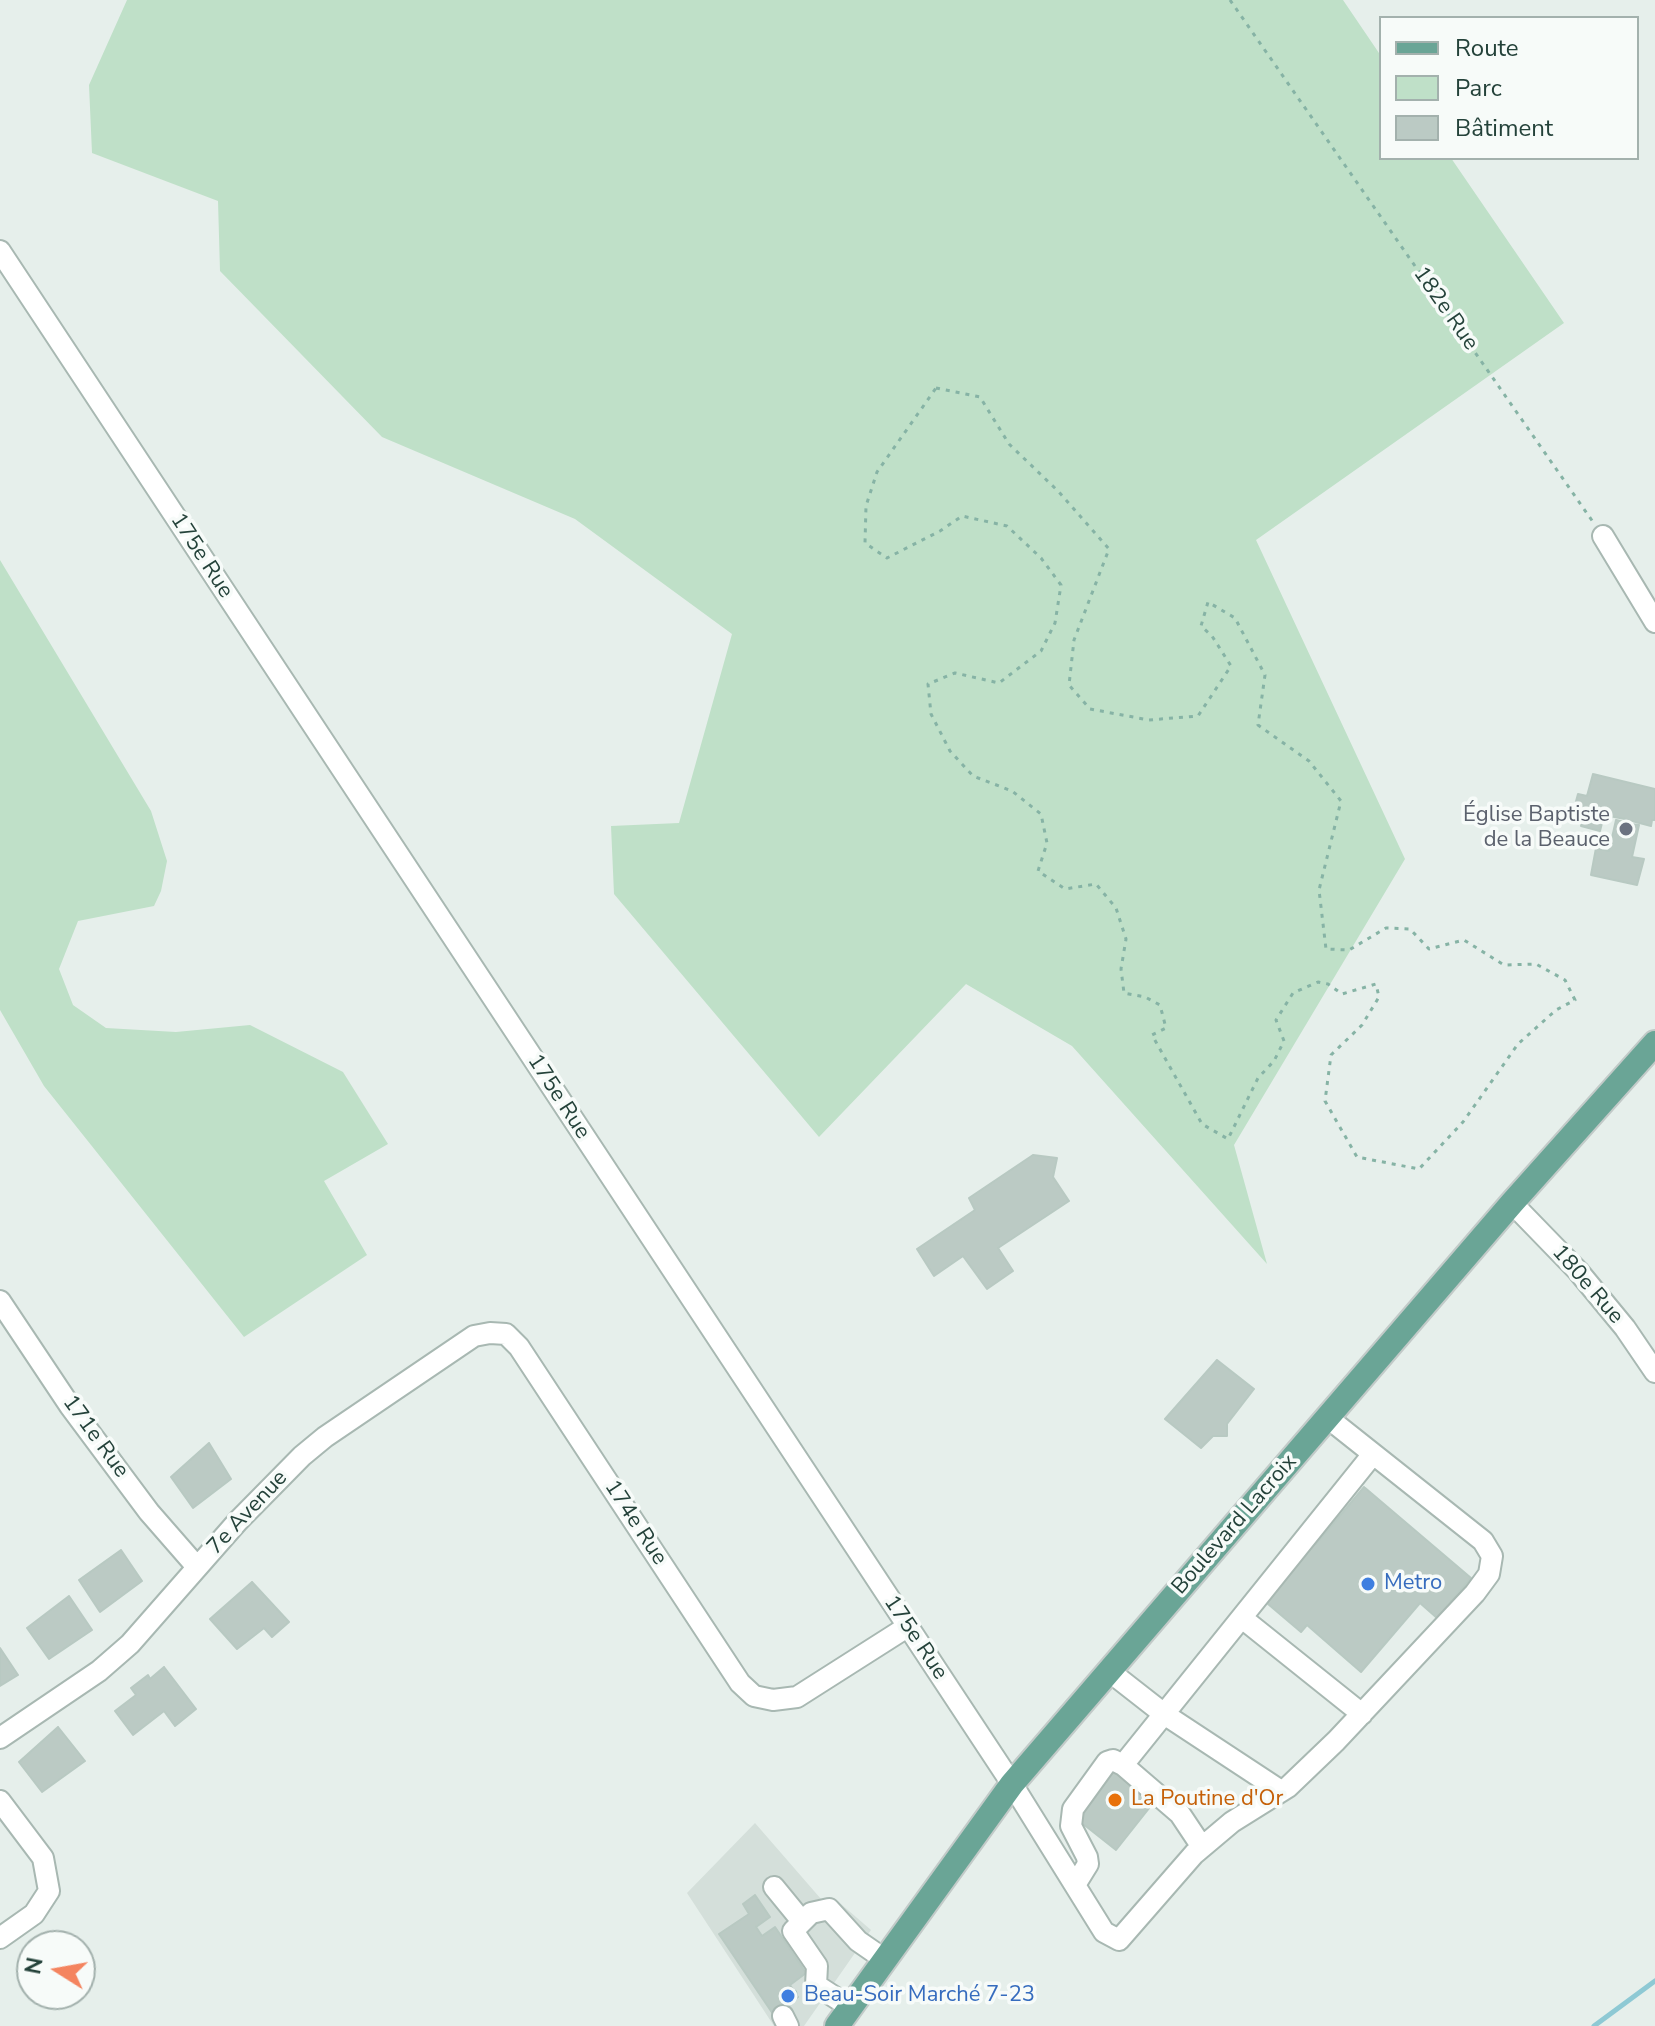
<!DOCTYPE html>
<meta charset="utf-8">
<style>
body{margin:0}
#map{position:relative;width:1655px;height:2026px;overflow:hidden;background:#e6efeb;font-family:"Nunito Sans",sans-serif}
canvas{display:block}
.legend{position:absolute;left:1379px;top:16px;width:260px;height:144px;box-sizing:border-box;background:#f7fbf9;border:2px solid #a3b1ad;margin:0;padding:10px 14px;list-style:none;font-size:24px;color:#24423a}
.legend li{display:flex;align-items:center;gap:16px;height:40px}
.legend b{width:40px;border:2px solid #a3b1ad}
.north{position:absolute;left:16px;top:1930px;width:80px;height:80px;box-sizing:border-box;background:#f7fbf9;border:2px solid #a3b1ad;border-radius:50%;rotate:281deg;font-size:22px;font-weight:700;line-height:32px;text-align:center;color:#24423a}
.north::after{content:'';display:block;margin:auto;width:28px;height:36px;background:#f4845f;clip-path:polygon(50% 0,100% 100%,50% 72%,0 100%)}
</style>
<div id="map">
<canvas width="1655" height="2026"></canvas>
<ul class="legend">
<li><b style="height:10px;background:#6aa596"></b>Route</li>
<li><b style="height:22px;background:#bfe0c8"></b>Parc</li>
<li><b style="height:22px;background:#bbcac4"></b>Bâtiment</li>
</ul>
<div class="north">N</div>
</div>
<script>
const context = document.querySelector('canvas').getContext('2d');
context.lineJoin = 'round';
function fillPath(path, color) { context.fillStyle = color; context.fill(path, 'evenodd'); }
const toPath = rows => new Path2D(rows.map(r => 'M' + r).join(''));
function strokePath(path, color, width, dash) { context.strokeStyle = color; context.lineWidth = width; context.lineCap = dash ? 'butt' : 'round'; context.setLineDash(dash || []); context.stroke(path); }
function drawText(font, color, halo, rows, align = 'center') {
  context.font = font + ' "Nunito Sans",sans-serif'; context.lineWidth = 7; context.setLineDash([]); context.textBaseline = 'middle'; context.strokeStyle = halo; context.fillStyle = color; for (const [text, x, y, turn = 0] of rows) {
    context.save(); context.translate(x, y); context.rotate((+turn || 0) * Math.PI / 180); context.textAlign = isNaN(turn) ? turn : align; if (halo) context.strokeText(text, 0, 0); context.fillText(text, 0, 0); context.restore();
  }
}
const built = toPath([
 [755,1823,821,1899,834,1898,871,1930,804,2026,774,2026,687,1893]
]);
const green = toPath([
 [127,0,1343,0,1381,56,1381,158,1451,158,1564,323,1256,540,1405,859,1234,1145,1267,1264,1072,1046,966,984,819,1137,614,894,611,826,679,823,732,634,575,519,382,437,220,271,218,201,92,153,89,85],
 [0,560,151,811,167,861,161,891,154,906,78,921,59,969,73,1005,106,1028,176,1032,250,1025,343,1072,388,1144,324,1181,367,1255,244,1337,44,1086,0,1010]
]);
const stream = toPath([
 [1594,2026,1655,1981]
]);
const building = toPath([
 [1593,774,1655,789,1655,820,1652,820,1651,826,1632,821,1631,824,1639,825,1632,857,1644,859,1637,885,1591,875,1596,848,1609,851,1616,820,1625,822,1625,819,1604,815,1600,831,1581,826,1585,808,1575,805,1578,794,1587,796,1593,774],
 [1033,1155,1057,1158,1053,1177,1069,1201,998,1248,1013,1271,987,1289,963,1256,934,1276,917,1249,975,1210,969,1198,1033,1155],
 [1217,1360,1254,1389,1227,1424,1227,1436,1213,1436,1201,1448,1165,1419,1217,1360],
 [209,1443,231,1479,193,1508,171,1477,209,1443],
 [1364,1487,1471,1578,1437,1618,1420,1603,1361,1672,1307,1625,1301,1632,1268,1604,1266,1589,1310,1538,1316,1544,1364,1487],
 [121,1550,142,1581,100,1612,79,1580,121,1550],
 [252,1582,289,1622,272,1637,264,1628,237,1649,210,1619,252,1582],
 [69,1596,92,1630,49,1659,27,1628,69,1596],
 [0,1648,18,1675,0,1686,0,1648],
 [164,1667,196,1709,175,1726,164,1711,133,1735,115,1711,136,1695,131,1688,148,1675,150,1679,164,1667],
 [58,1727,85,1761,42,1792,19,1762,58,1727],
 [1111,1768,1154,1802,1116,1850,1073,1816,1111,1768],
 [755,1895,770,1917,756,1927,762,1936,775,1927,806,1973,790,1985,798,1997,773,2014,719,1934,749,1914,743,1904,755,1895]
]);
const path = toPath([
 [1230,0,1593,522],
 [936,388,980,397,1009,444,1059,492,1109,549,1074,640,1069,685,1090,709,1149,720,1198,716,1231,666,1212,636,1201,626,1208,602,1235,618,1265,675,1258,725,1309,761,1341,801,1319,890,1326,949,1349,950,1386,928,1410,929,1429,949,1464,940,1504,965,1536,964,1565,980,1575,1000,1556,1010,1518,1044,1463,1122,1419,1169,1357,1157,1325,1101,1331,1055,1362,1025,1379,997,1376,984,1342,994,1328,984,1318,982,1293,993,1276,1020,1284,1041,1274,1061,1258,1078,1228,1139,1202,1124,1152,1035,1166,1028,1160,1005,1145,997,1124,993,1121,969,1126,939,1116,908,1096,884,1065,889,1038,871,1047,843,1041,814,1012,791,973,776,950,751,931,714,928,684,955,673,999,683,1041,651,1055,623,1061,585,1041,558,1007,526,962,516,940,531,887,558,865,543,866,506,877,472,936,388],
 [793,2001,798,1997,795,1992,798,1990]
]);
const minor = toPath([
 [0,251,1012,1784,1104,1932,1119,1940,1194,1854,1232,1822,1288,1787,1336,1741,1475,1593,1489,1574,1492,1556,1483,1541,1328,1418],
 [1603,536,1655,622],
 [1512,1203,1578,1271,1625,1328,1655,1372],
 [0,1301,70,1406,149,1512,197,1567],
 [1242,1618,1362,1714],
 [1109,1671,1164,1714,1281,1791],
 [0,1738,99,1671,130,1644,238,1521,302,1456,325,1437,474,1336,490,1333,506,1334,519,1347,740,1683,754,1696,773,1700,797,1697,907,1627],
 [1123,1765,1180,1814,1202,1847],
 [0,1801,43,1858,49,1891,34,1914,0,1938],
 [1075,1885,1088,1864,1087,1857,1071,1826,1073,1809,1107,1762,1113,1760,1123,1765,1373,1454],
 [774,1887,801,1920],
 [850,2007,816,1985,817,1966,793,1931,811,1913,829,1909,858,1941,884,1959],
 [783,2016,788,2026]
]);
const major = toPath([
 [837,2026,1012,1784,1512,1203,1655,1043]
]);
const markers = [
 [1626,829,8,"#6b7280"],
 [1368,1584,8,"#3f7fe0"],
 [1115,1800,8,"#e8710a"],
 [788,1996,8,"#3f7fe0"]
];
const streetNames = [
 ["182e Rue",1445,309,55],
 ["175e Rue",201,556,57],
 ["175e Rue",558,1097,57],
 ["180e Rue",1587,1285,49],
 ["171e Rue",95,1437,54],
 ["7e Avenue",248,1513,-47],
 ["174e Rue",635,1523,57],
 ["Boulevard Lacroix",1235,1525,-49],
 ["175e Rue",915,1638,56]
];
const worshipNames = [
 ["Église Baptiste",1610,816],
 ["de la Beauce",1610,841]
];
const shopNames = [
 ["Metro",1384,1584],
 ["Beau-Soir Marché 7-23",804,1996]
];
const foodNames = [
 ["La Poutine d'Or",1131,1800]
];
fillPath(built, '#d4dfda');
fillPath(green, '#bfe0c8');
strokePath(stream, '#8ec9d4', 5);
fillPath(building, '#bbcac4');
strokePath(building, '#b8c9c2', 2);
strokePath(minor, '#a8b8b2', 24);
strokePath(major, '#c2cac8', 28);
strokePath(path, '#86b3a5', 3, [4, 6]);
strokePath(minor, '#fff', 20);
strokePath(major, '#6aa596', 24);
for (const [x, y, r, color] of markers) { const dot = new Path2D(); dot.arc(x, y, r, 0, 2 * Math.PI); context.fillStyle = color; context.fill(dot); strokePath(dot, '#f7fbf9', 3); }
drawText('22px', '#24423a', '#f7fbf9', streetNames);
drawText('22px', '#5b616d', '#f7fbf9', worshipNames, 'right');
drawText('22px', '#366cbe', '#f7fbf9', shopNames, 'left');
drawText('22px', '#c56008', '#f7fbf9', foodNames, 'left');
</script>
